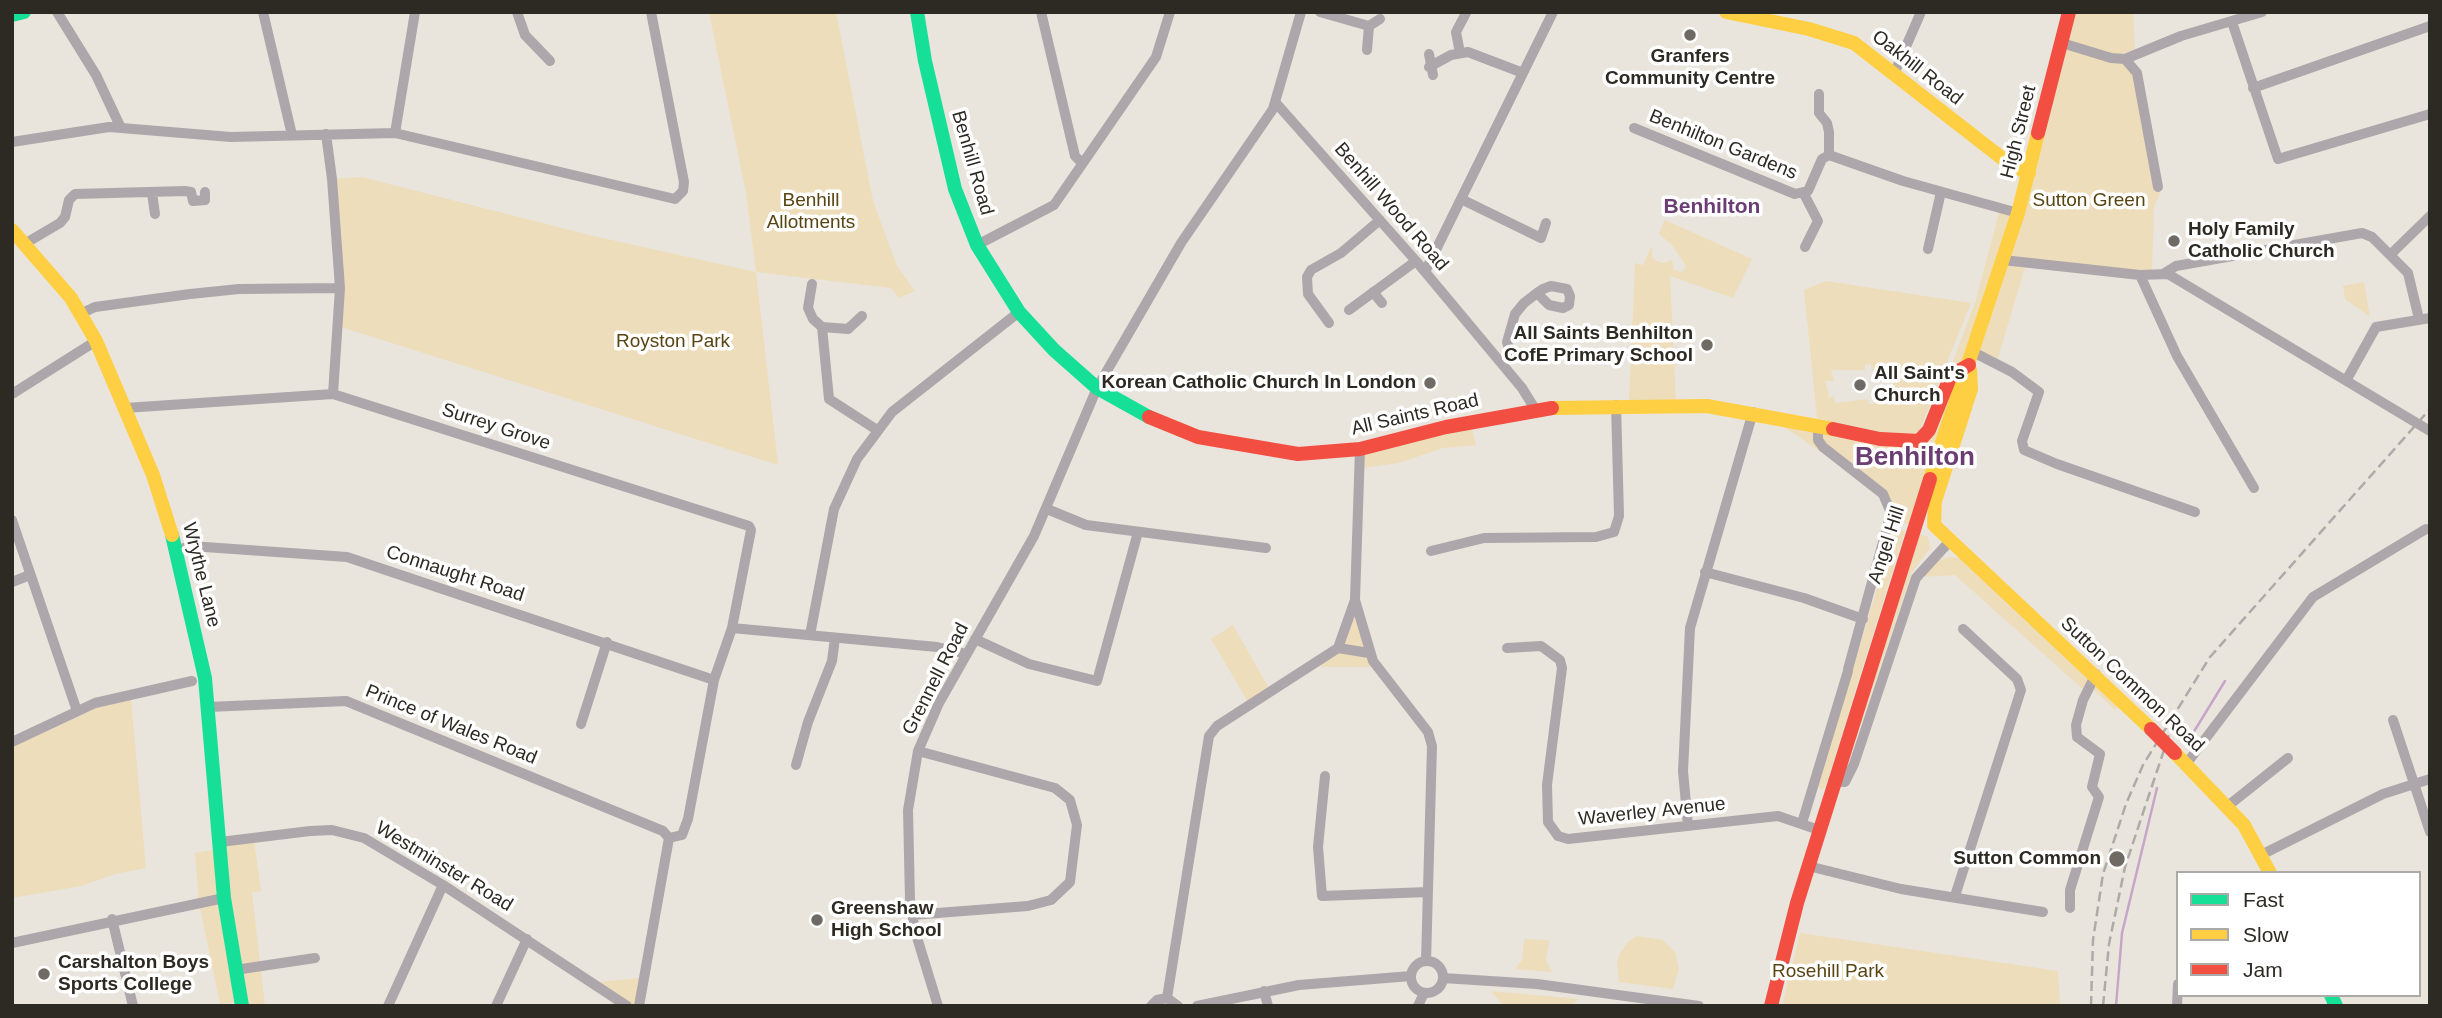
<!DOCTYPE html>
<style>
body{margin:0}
#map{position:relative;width:2442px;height:1018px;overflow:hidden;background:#e9e5dc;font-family:Helvetica,sans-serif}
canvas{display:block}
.frame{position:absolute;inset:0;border:14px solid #2d2a23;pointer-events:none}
.legend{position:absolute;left:2176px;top:871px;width:245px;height:126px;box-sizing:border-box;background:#fff;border:2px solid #abaaa7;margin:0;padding:9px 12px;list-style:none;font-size:21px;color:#2d2a23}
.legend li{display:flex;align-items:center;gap:14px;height:35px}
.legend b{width:35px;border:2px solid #abaaa7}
</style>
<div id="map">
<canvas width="2442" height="1018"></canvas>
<div class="frame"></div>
<ul class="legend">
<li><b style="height:9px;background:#16e098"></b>Fast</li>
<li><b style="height:9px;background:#ffcf43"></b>Slow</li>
<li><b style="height:9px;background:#f24e42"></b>Jam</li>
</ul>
</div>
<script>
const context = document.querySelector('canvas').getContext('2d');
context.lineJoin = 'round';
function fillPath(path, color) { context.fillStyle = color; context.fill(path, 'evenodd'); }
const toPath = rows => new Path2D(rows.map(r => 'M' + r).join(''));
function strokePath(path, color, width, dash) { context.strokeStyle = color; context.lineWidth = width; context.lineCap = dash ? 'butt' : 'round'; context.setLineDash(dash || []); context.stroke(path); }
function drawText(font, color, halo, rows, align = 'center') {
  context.font = font + ' Helvetica,sans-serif'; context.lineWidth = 7; context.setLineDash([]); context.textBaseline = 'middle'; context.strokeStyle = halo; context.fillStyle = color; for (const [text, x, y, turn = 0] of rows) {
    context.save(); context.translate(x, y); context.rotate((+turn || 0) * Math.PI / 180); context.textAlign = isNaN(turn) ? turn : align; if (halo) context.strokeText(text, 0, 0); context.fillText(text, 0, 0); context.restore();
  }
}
const green = toPath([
 [709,12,836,12,873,201,897,266,915,291,899,298,891,288,756,272,778,465,338,326,332,179,362,177,589,235,756,272,746,193],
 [2068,12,2133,12,2135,50,2123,53,2121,59,2135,77,2154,189,2160,192,2154,207,2152,270,2138,273,2006,259],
 [2000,209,2013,213,1967,363,1953,371,1952,364,1976,300],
 [1665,220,1752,259,1733,298,1670,276,1676,402,1629,401,1635,263,1643,265,1652,246,1652,257,1656,261,1664,263,1672,260,1674,270,1682,272,1686,266,1672,245,1659,234],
 [2004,262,2026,264,1997,361,1976,351],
 [1826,281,1971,303,1918,434,1903,437,1817,418,1804,290],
 [1871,364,1872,370,1881,369,1882,378,1893,375,1894,391,1884,390,1884,398,1874,399,1874,404,1869,404,1868,399,1835,403,1834,396,1827,398,1829,395,1825,381,1834,381,1831,370,1865,370,1865,365],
 [2364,282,2370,317,2345,299,2343,286],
 [1965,370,1911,525,1894,520,1892,504,1827,449,1822,453,1783,426,1783,420,1913,445],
 [1471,424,1476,445,1443,448,1399,463,1362,468,1362,450],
 [1895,528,1905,531,1825,788,1821,789,1818,787],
 [1919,534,1928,537,1930,548,1912,572,1844,775],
 [1950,557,1964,559,2124,702,2115,710,2089,685,2085,691,1955,575,1918,577,1935,561],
 [1355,607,1374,667,1323,667,1317,664,1339,650],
 [1233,625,1271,692,1250,705,1211,639],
 [131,698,146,868,115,874,81,886,12,898,12,747,107,703],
 [254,840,261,891,252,892,265,1006,243,1006,222,843],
 [213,850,239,1002,220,1004,199,903,195,853],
 [1800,933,2058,971,2060,1006,1782,1006],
 [1637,936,1663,940,1675,952,1679,969,1673,989,1619,982,1617,962,1620,953,1628,942],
 [1524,939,1549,940,1546,960,1552,972,1515,969,1522,960],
 [642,978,637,1006,632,1006,596,982],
 [1491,991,1579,999,1571,1006,1504,1006]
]);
const stream = toPath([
 [2190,738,2225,681],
 [2116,1006,2122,933,2157,788]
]);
const street = toPath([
 [57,12,96,75,120,126],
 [263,12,292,135],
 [517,12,525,35,550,61],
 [1041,12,1075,156,1082,163],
 [1320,12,1369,26,1380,19],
 [2232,22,2278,159,2430,114],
 [2062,43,2111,58,2125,59,2181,36,2262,12],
 [1367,50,1369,26],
 [1460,53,1456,32,1466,13],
 [1429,54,1433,75],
 [2125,59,2137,73,2158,187],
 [1429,67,1451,55,1468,52,1523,73],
 [1894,74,1921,12],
 [2253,88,2430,26],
 [1819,94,1819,113,1827,123,1829,132,1829,155],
 [1276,103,1416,261,1522,388,1535,409],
 [1634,128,1795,194,1808,191,1822,159,1829,155,1903,181,2018,213],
 [395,133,415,12],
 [326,134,332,179,340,288,333,394],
 [12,142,109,127,231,137,395,133,675,199,683,191,684,182,651,12],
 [152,193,155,214],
 [1804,194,1818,221,1805,247],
 [1463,200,1541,238,1546,223],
 [26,243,60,223,65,217,69,200,75,194,185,191,191,192,193,201,205,200,205,192],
 [977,245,1054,205,1156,57,1170,12],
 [1928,249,1941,192],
 [2390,255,2430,216],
 [2003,260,2140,275,2168,274,2430,431],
 [1425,272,1553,12],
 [2163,274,2176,266,2362,233,2372,237,2408,273,2419,319],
 [2140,275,2177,356,2254,488],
 [812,284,808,308,813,319,822,327,829,399,877,430],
 [1373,292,1382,303],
 [1349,310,1416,261],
 [80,314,95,307,190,294,239,289,340,288],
 [1329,323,1308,294,1307,277,1311,270,1341,253,1380,220],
 [822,327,848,329,862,316],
 [1973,352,2012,372,2039,392,2022,441,2024,450,2057,464,2195,512],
 [1523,357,1510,352,1507,342,1515,314,1524,303,1537,293,1543,289,1551,286,1567,289,1570,296,1569,305,1563,308,1549,305,1537,293],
 [2347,379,2376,327,2430,318],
 [12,394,96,341],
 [125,408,333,394,749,526,751,530,732,628,714,680,688,819,682,835,669,838,639,1006],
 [1818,426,1818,440,1823,447,1883,494,1891,513,1848,669],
 [1360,449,1355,600,1373,661,1428,732,1432,746,1426,961],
 [1047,509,1086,525,1266,548],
 [12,520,77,711],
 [177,550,191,546,347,557,714,680],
 [1431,551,1484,538,1596,537,1614,532,1619,516,1616,405],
 [1705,572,1804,598,1863,619],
 [12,582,30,575],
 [732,628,937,647,966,654],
 [810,635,834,509,857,459,892,412,1019,312],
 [975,639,1029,664,1097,681,1138,532],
 [1338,648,1355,600],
 [1338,648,1369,653],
 [1507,648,1541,646,1560,660,1562,668,1547,785,1548,822,1558,836,1568,839,1778,816,1819,830],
 [208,707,346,701,663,831,669,838],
 [2393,720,2430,832],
 [581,724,607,642],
 [12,742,95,703,192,681],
 [2187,763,2313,597,2426,529],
 [796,765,808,722,832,661,835,638],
 [1325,776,1318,847,1322,896,1428,892],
 [1833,781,1845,782,1854,764,1916,578,1949,542],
 [2229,805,2288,758],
 [1802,823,1848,671],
 [1688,826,1683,771,1690,628,1753,412],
 [220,842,310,831,332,830,364,838,443,885,627,1006],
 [2261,855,2383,794,2430,779],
 [1808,866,1901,889,2043,912],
 [1955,896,2021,690,2017,679,1963,629],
 [2070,908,2070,890,2099,797,2092,787,2100,754,2077,737,2076,725,2083,700,2096,674],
 [912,915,1028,906,1051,900,1070,882,1077,825,1070,800,1055,788,918,751],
 [112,919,133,1006],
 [12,943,224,898],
 '1411 977a16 16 0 1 1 32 0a16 16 0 1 1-32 0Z',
 [235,970,315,958],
 [1443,978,1537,984,1699,1006],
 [1264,991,1268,1006],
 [1167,998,1209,736,1217,726,1338,648],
 [388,1006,443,885],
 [496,1006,527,939],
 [938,1006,915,931,910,900,908,810,918,751,939,703,1034,536,1097,388,1181,243,1273,109,1301,12],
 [1151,1006,1157,1000,1167,998,1178,1006],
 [1197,1006,1299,985,1411,976],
 [1418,1006,1424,993],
 [2177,1006,2178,984]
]);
const fast = toPath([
 [917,12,925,61,955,189,977,245,1019,312,1054,350,1097,388,1149,417],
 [12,15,24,12],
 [172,535,205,678,224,898,242,1006],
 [2331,995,2336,1006]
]);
const slow = toPath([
 [1726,12,1809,29,1854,43,2012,166,2029,173],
 [12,230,71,298,96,341,153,475,172,535],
 [1970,370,1971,389,1935,501,1934,525,2151,729],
 [1552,408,1707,406,1833,429],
 [1930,479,2018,213,2038,133],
 [2175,753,2244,825,2270,873]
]);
const jam = toPath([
 [2038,133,2069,12],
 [1149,417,1198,437,1298,454,1360,449,1446,427,1552,408],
 [1833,429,1880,439,1919,441,1929,430,1951,375,1969,365],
 [1771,1006,1797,903,1930,479]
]);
const rail = toPath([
 [2091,1006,2093,940,2103,874,2126,804,2143,765,2210,657,2430,409],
 [2103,1006,2109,944,2125,867,2169,735]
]);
const jamBridge = toPath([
 [2151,729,2175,753]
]);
const markers = [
 [1690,35,7,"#6f6b64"],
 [2174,241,7,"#6f6b64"],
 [1707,345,7,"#6f6b64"],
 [1430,383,7,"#6f6b64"],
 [1860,385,7,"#6f6b64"],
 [2117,859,9,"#6f6b64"],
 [817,920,7,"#6f6b64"],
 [44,974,7,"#6f6b64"]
];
const poiNames = [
 ["Granfers",1690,57,"center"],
 ["Community Centre",1690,79,"center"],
 ["Holy Family",2188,230],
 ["Catholic Church",2188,252],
 ["All Saints Benhilton",1693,334,"right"],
 ["CofE Primary School",1693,356,"right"],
 ["All Saint's",1874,374],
 ["Church",1874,396],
 ["Korean Catholic Church In London",1416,383,"right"],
 ["Sutton Common",2101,859,"right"],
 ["Greenshaw",831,909],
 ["High School",831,931],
 ["Carshalton Boys",58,963],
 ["Sports College",58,985]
];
const streetNames = [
 ["Oakhill Road",1917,68,38],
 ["High Street",2019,132,-76],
 ["Benhilton Gardens",1723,145,22],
 ["Benhill Road",972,163,74],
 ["Benhill Wood Road",1391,207,49],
 ["All Saints Road",1415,415,-13],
 ["Surrey Grove",496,427,18],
 ["Angel Hill",1887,545,-72],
 ["Connaught Road",455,574,18],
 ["Wrythe Lane",201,575,76],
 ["Grennell Road",936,679,-63],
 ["Sutton Common Road",2132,685,43],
 ["Prince of Wales Road",451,725,22],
 ["Waverley Avenue",1652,812,-6],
 ["Westminster Road",444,867,31]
];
const parkNames = [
 ["Benhill",811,201],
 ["Allotments",811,223],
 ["Sutton Green",2089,201],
 ["Royston Park",673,342],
 ["Rosehill Park",1828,972]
];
const neighbourhoodNames = [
 ["Benhilton",1712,207]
];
const districtNames = [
 ["Benhilton",1915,458]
];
fillPath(green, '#edddba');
strokePath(stream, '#c6a6c8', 2.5);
strokePath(street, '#ada6aa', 10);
strokePath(fast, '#16e098', 14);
strokePath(slow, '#ffcf43', 14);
strokePath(jam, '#f24e42', 14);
strokePath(rail, '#aeaaa8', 2.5, [10, 5]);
strokePath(jamBridge, '#f24e42', 14);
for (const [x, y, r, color] of markers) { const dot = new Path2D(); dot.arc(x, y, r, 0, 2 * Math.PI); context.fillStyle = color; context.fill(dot); strokePath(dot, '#fff', 2.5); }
drawText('bold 19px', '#2d2a23', '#fff', poiNames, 'left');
drawText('19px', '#2d2a23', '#fff', streetNames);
drawText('19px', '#594512', '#fff', parkNames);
drawText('bold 21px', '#6b3e73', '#fff', neighbourhoodNames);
drawText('bold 26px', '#6b3e73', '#fff', districtNames);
</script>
